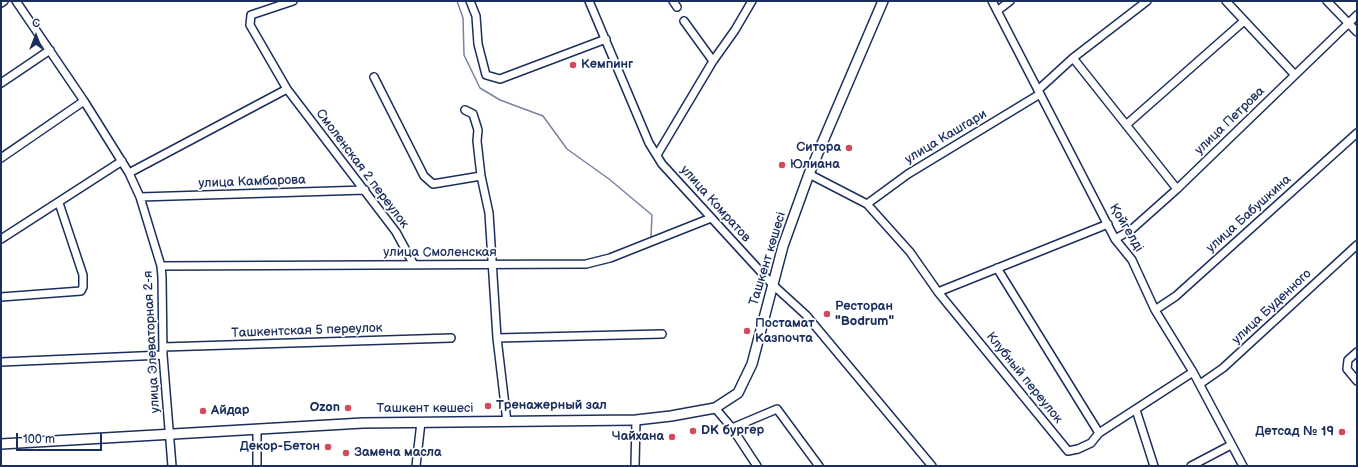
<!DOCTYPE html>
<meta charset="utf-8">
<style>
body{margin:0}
#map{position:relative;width:1358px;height:467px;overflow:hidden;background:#fff;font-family:"Balsamiq Sans",sans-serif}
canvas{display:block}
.frame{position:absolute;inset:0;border:2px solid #1b2f5e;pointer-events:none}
.north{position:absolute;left:16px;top:16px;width:40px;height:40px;-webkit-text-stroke:3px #fff;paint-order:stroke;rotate:0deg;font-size:11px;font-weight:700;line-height:16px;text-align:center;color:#1b2f5e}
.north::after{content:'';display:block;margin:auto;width:14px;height:18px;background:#1b2f5e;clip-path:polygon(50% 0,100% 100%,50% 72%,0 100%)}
.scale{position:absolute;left:16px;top:433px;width:86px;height:18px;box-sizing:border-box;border:2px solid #1b2f5e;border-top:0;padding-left:5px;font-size:12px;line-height:14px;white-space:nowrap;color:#1b2f5e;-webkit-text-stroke:3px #fff;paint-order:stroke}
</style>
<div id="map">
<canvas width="1358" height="467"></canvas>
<div class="frame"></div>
<div class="north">С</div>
<div class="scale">100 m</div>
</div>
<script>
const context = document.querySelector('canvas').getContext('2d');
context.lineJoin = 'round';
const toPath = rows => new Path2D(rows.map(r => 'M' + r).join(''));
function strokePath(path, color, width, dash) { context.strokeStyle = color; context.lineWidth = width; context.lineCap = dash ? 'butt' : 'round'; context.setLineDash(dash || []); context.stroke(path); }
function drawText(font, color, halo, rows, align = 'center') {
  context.font = font + ' "Balsamiq Sans",sans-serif'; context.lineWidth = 3.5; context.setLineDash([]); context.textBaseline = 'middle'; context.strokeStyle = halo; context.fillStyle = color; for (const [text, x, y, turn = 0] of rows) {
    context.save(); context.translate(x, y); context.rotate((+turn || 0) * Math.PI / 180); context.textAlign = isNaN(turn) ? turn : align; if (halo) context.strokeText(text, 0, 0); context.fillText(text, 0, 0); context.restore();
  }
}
const stream = toPath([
 [457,1,463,18,464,55,480,88,500,100,543,116,567,149,609,179,652,215,651,237]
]);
const minor = toPath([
 [16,1,84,101,129,173,140,197,161,266,162,277,163,355,172,466],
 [293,1,251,15,250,25,287,89,396,232,414,265],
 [470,1,476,16,478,44,486,75,500,79,606,39],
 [589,1,649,143,662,164,772,284,806,315,932,466],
 [673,1,677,7],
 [992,1,1115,239,1132,260,1155,310,1193,372,1243,466],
 [1226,1,1295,75],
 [1327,1,1357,32],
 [1,3,4,1],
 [997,11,1010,1],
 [684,21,713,61],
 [1073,58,1177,189],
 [374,77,424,176,433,184,481,176],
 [1,83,50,50],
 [1038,90,1073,58,1147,1],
 [465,110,473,114,478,130,477,141,481,176,489,213,497,338,507,422],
 [1126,125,1244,21],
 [657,155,713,61,735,30,752,1],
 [1,158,84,101],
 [129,173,287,89],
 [809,174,867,204,910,252,938,292,1068,451,1078,449,1091,443,1099,433,1193,372],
 [140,197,365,190],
 [867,204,908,174,1040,94],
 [1,239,122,161],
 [1115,239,1131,230,1177,189,1357,15],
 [161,266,586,264,610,258,711,218],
 [997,268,1099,433],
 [938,292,1108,224],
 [1,297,81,291,83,287,83,275,59,203],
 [1155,310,1176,296,1357,133],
 [497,338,662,334],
 [163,347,451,338],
 [1357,352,1348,360,1347,369,1357,381],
 [1,362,163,355],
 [1200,384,1223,368,1357,245],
 [715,408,732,428,757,466],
 [1136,410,1154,466],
 [732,428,777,409,819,466],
 [257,429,257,466],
 [416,466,421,422],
 [635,466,636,420],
 [1191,466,1231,445]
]);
const major = toPath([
 [1,444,363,423,636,420,671,416,715,408,738,393,752,364,783,246,809,174,883,1]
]);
const markers = [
 [573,65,4,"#d1495b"],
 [849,148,4,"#d1495b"],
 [782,165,4,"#d1495b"],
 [827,314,4,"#d1495b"],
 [747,331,4,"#d1495b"],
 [488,406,4,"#d1495b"],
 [348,408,4,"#d1495b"],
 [203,411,4,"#d1495b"],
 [693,431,4,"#d1495b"],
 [1342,432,4,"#d1495b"],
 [672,437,4,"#d1495b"],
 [328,447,4,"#d1495b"],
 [346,453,4,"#d1495b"]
];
const poiNames = [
 ["Кемпинг",581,65],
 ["Ситора",841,148,"right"],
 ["Юлиана",790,165],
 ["Ресторан",835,307],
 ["\"Bodrum\"",835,322],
 ["Постамат",755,324],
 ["Казпочта",755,339],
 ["Тренажерный зал",496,406],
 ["Ozon",340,408,"right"],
 ["Айдар",211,411],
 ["DK бургер",701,431],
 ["Детсад № 19",1334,432,"right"],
 ["Чайхана",664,437,"right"],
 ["Декор-Бетон",320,447,"right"],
 ["Замена масла",354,453]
];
const streetNames = [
 ["улица Петрова",1230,121,-44],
 ["улица Кашгари",946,137,-31],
 ["Смоленская 2 переулок",362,169,53],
 ["улица Камбарова",252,182,-2],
 ["улица Комратов",715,204,48],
 ["улица Бабушкина",1249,214,-42],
 ["Қойгелді",1126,228,59],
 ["улица Смоленская",440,253],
 ["Ташкент көшесі",768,259,-73],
 ["улица Буденного",1272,307,-43],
 ["Ташкентская 5 переулок",307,331,-2],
 ["улица Элеваторная 2-я",152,342,-93],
 ["Клубный переулок",1024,378,51],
 ["Ташкент көшесі",425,409]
];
strokePath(stream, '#77839f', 1.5);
strokePath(minor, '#1b2f5e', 10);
strokePath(major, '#1b2f5e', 12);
strokePath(minor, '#fff', 7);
strokePath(major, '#fff', 9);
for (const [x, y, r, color] of markers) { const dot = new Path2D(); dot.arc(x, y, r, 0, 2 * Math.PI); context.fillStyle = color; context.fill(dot); strokePath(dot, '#fff', 1.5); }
drawText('bold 13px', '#1b2f5e', '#fff', poiNames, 'left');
drawText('13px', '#1b2f5e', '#fff', streetNames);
</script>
